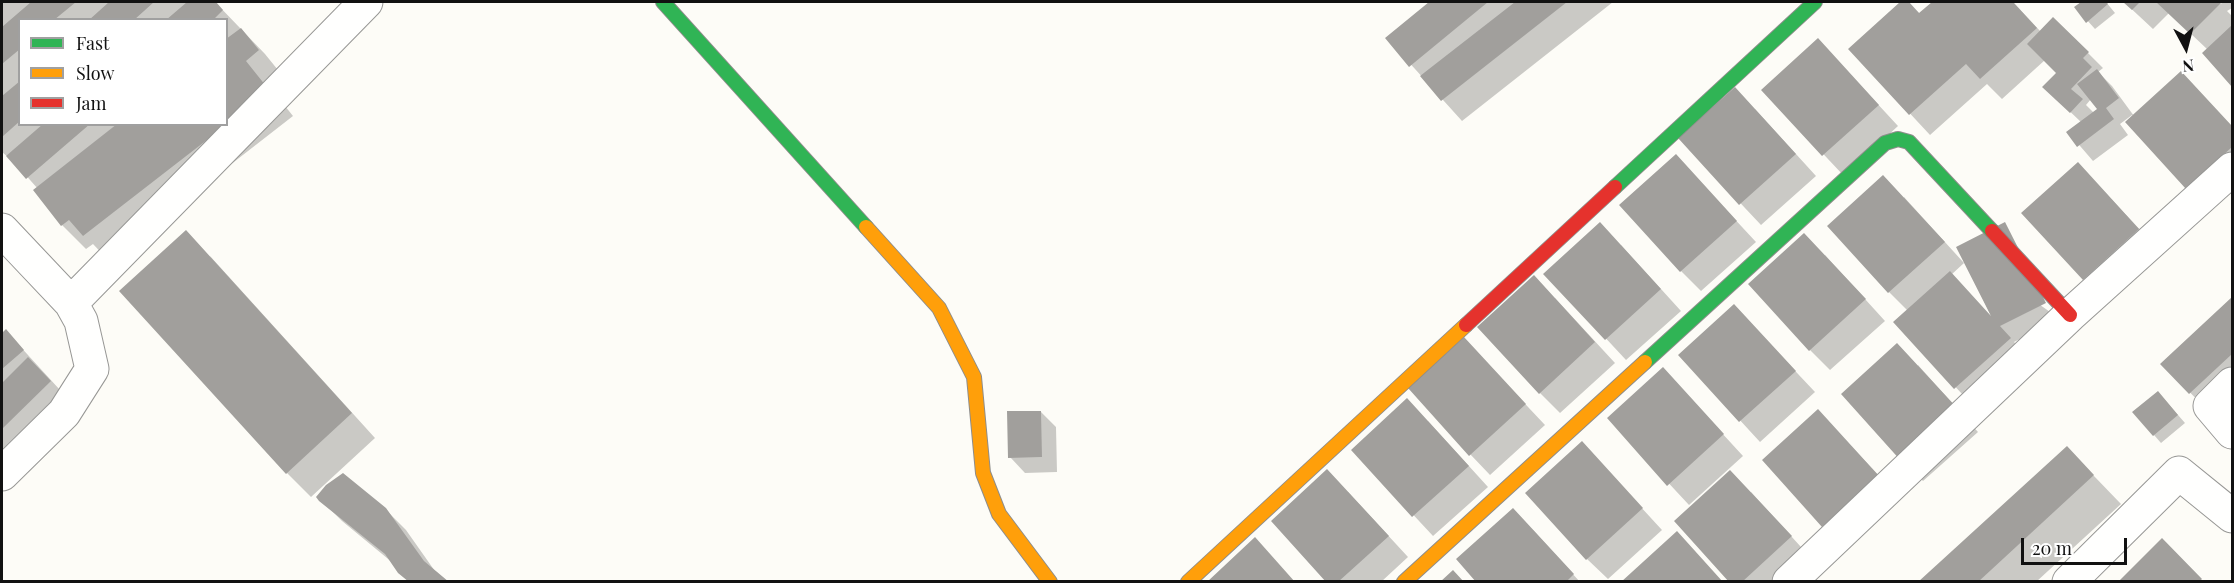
<!DOCTYPE html>
<style>
body{margin:0}
#map{position:relative;width:2234px;height:583px;overflow:hidden;background:#fdfcf7;font-family:"Playfair Display",serif}
canvas{display:block}
.frame{position:absolute;inset:0;border:3px solid #111;pointer-events:none}
.legend{position:absolute;left:18px;top:18px;width:210px;height:108px;box-sizing:border-box;background:#fff;border:2px solid #a0a0a0;margin:0;padding:8px 10px;list-style:none;font-size:18px;color:#111}
.legend li{display:flex;align-items:center;gap:12px;height:30px}
.legend b{width:30px;border:2px solid #a0a0a0}
.north{position:absolute;left:2156px;top:18px;width:60px;height:60px;-webkit-text-stroke:4px #fff;paint-order:stroke;rotate:173deg;font-size:16px;font-weight:700;line-height:24px;text-align:center;color:#111}
.north::after{content:'';display:block;margin:auto;width:21px;height:27px;background:#111;clip-path:polygon(50% 0,100% 100%,50% 72%,0 100%)}
.scale{position:absolute;left:2021px;top:538px;width:106px;height:27px;box-sizing:border-box;border:3px solid #111;border-top:0;padding-left:8px;font-size:18px;line-height:21px;white-space:nowrap;color:#111;-webkit-text-stroke:4px #fff;paint-order:stroke}
</style>
<div id="map">
<canvas width="2234" height="583"></canvas>
<div class="frame"></div>
<ul class="legend">
<li><b style="height:8px;background:#30b455"></b>Fast</li>
<li><b style="height:8px;background:#ff9f0a"></b>Slow</li>
<li><b style="height:8px;background:#e5322d"></b>Jam</li>
</ul>
<div class="north">N</div>
<div class="scale">20 m</div>
</div>
<script>
const context = document.querySelector('canvas').getContext('2d');
context.lineJoin = 'round';
function fillPath(path, color) { context.fillStyle = color; context.fill(path, 'evenodd'); }
const toPath = rows => new Path2D(rows.map(r => 'M' + r).join(''));
function strokePath(path, color, width, dash) { context.strokeStyle = color; context.lineWidth = width; context.lineCap = dash ? 'butt' : 'round'; context.setLineDash(dash || []); context.stroke(path); }
const shadow = toPath([
 [2,2,215,2,265,54,282,75,269,86,293,116,108,260,93,244,86,249,62,225,38,189,15,163,2,152],
 [20,20,226,20,226,124,20,124],
 [1432,2,1613,2,1462,121,1387,38],
 [1903,2,1907,2,1920,14,1934,2,2013,2,2041,32,2088,53,2103,68,2098,72,2112,86,2134,116,2181,73,2232,127,2232,185,2132,115,2120,124,2128,135,2093,161,2068,132,2081,122,2044,87,2058,73,2045,60,2002,99,1987,84,1930,135,1850,49],
 [2091,99,2099,109,2094,113,2086,105],
 [2083,2,2106,2,2115,13,2095,29,2076,8],
 [2124,2,2218,2,2221,4,2222,2,2232,2,2232,8,2227,11,2232,16,2232,85,2204,54,2208,50,2169,13,2153,29],
 [1838,61,1898,126,1844,176,1763,90],
 [1755,109,1816,176,1761,225,1680,139],
 [1676,156,1756,242,1701,291,1681,271],
 [2098,185,2159,250,2104,300,2084,279],
 [1904,197,1964,263,1951,275,1992,318,1958,247,2060,319,2014,342,2030,359,1976,409,1895,322,1908,311,1889,292],
 [1621,245,1681,311,1626,360,1546,274],
 [1825,255,1885,321,1830,370,1810,350],
 [210,256,375,438,311,497,287,473],
 [1555,298,1615,363,1560,413,1540,393],
 [2232,299,2232,407,2218,421,2162,364],
 [1734,306,1815,392,1760,442,1680,355],
 [6,331,71,402,2,469,2,335],
 [1464,339,1545,425,1490,475,1470,454],
 [1918,365,1978,432,1923,481,1903,461],
 [1663,369,1743,456,1689,505,1609,419],
 [2165,400,2185,423,2161,443,2154,435],
 [1818,411,1899,497,1844,547,1764,461],
 [1041,412,1056,427,1057,472,1025,473,1010,457],
 [1428,421,1488,487,1433,536,1353,450],
 [1582,443,1662,530,1608,579,1587,559],
 [2067,448,2121,504,2036,582,1920,582],
 [1348,492,1408,557,1381,582,1328,582],
 [1751,492,1811,558,1785,582,1731,582],
 [318,497,385,509,406,530,437,574,393,563,342,521],
 [1533,530,1580,582,1478,582]
]);
const building = toPath([
 [31,2,76,2,54,20,20,20,20,49,2,64,2,27],
 [109,2,154,2,134,20,89,20],
 [187,2,216,2,223,10,213,20,166,20],
 [1429,2,1488,2,1409,67,1385,38],
 [1515,2,1567,2,1441,101,1420,76],
 [1900,2,1909,2,1919,13,1932,2,2013,2,2037,28,1980,79,1966,64,1909,115,1848,49],
 [2081,2,2106,2,2108,4,2086,23,2074,7],
 [2123,2,2140,2,2132,10],
 [2156,2,2222,2,2190,34],
 [2053,17,2089,52,2083,58,2092,67,2071,89,2083,99,2070,113,2042,87,2056,73,2027,44],
 [2232,25,2232,87,2202,53],
 [241,28,259,50,246,61,270,91,83,236,69,220,61,226,33,190,117,124,226,124,226,39],
 [1818,38,1879,105,1822,156,1761,90],
 [2097,69,2119,98,2106,108,2114,119,2077,147,2066,132,2097,109,2077,84],
 [2181,71,2232,126,2232,147,2186,189,2125,122],
 [20,81,20,121,2,137,2,96],
 [1735,87,1796,154,1739,205,1678,138],
 [43,124,90,124,26,179,6,156],
 [1676,154,1737,221,1680,272,1619,205],
 [2078,162,2139,229,2083,280,2021,213],
 [1883,175,1945,242,1888,293,1827,226],
 [1600,222,1661,289,1605,340,1543,274],
 [2005,222,2046,303,2000,326,2011,338,1954,389,1893,322,1950,271,1991,316,1956,247],
 [186,230,352,413,286,474,119,291],
 [1804,233,1866,299,1809,351,1748,284],
 [1534,275,1595,342,1539,394,1477,327],
 [2232,297,2232,354,2189,394,2160,364],
 [1734,304,1796,371,1739,422,1678,355],
 [6,329,24,350,2,369,2,333],
 [1464,337,1526,404,1469,456,1408,388],
 [1897,343,1959,410,1902,462,1841,394],
 [28,357,51,381,2,429,2,383],
 [1663,367,1724,434,1667,486,1607,418],
 [2158,391,2178,415,2153,436,2132,412],
 [1407,398,1469,466,1412,517,1351,450],
 [1818,409,1879,476,1822,527,1762,460],
 [1007,411,1041,411,1042,457,1008,458],
 [1582,441,1643,508,1586,560,1525,493],
 [2067,446,2094,475,1978,582,1918,582],
 [1327,469,1389,536,1338,582,1326,582,1271,521],
 [1730,470,1792,536,1742,582,1729,582,1674,521],
 [343,473,386,508,424,561,449,582,409,582,398,573,385,554,319,501,316,497,326,485],
 [1513,508,1574,574,1566,582,1476,582,1456,559],
 [1677,531,1723,582,1621,582],
 [1255,537,1295,582,1207,582],
 [2162,538,2202,579,2199,582,2118,582],
 [1453,570,1464,582,1440,582]
]);
const street = toPath([
 [2,230,71,303],
 [2232,384,2210,406,2232,432],
 [2,474,64,413,92,369,81,321,71,303,366,2],
 [1789,582,2070,315,2232,169],
 [2069,582,2179,473,2232,516]
]);
const fast = toPath([
 [663,2,866,227],
 [1615,187,1815,2],
 [1645,362,1885,143,1898,139,1909,142,1992,231]
]);
const slow = toPath([
 [866,227,939,308,974,377,983,473,999,514,1050,582],
 [1188,582,1466,325],
 [1404,582,1645,362]
]);
const jam = toPath([
 [1992,231,2070,315],
 [1466,325,1615,187]
]);
fillPath(shadow, '#0003');
fillPath(building, '#a19f9c');
strokePath(street, '#979795', 35);
strokePath(fast, '#8e8d8b', 16);
strokePath(slow, '#8e8d8b', 16);
strokePath(jam, '#8e8d8b', 16);
strokePath(street, '#fffffe', 33);
strokePath(fast, '#30b455', 14);
strokePath(slow, '#ff9f0a', 14);
strokePath(jam, '#e5322d', 14);
</script>
